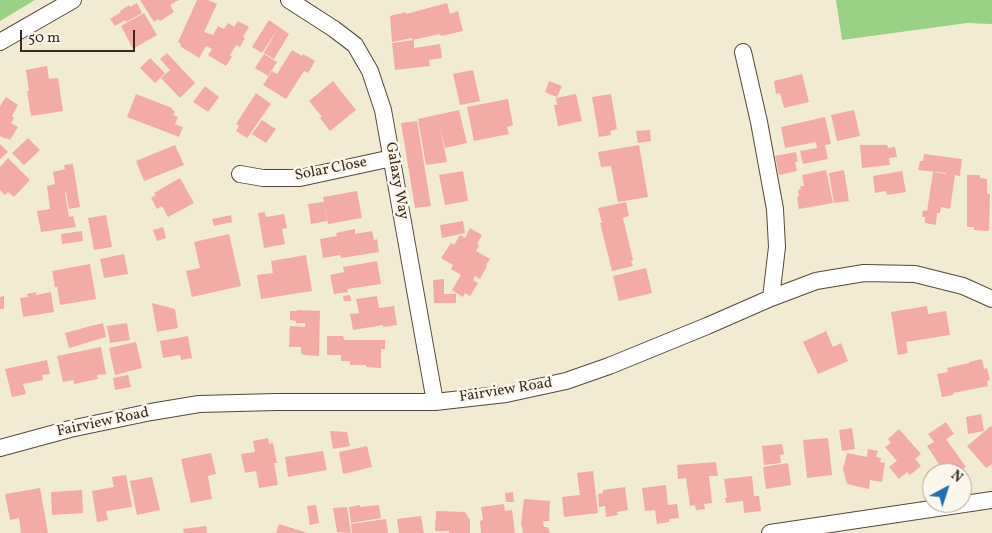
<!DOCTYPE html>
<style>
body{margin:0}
#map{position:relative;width:992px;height:533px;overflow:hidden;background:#f2ebd3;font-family:Vollkorn,serif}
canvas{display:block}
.north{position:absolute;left:922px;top:463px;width:50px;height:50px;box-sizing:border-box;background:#fbf7ec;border:1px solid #aea59a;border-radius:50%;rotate:40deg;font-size:14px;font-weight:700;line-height:20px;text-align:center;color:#3b2a1e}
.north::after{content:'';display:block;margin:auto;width:18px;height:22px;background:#1f6fb2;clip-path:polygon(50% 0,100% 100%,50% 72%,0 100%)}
.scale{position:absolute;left:20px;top:30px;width:115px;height:22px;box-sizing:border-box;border:2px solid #3b2a1e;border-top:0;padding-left:6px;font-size:15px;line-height:18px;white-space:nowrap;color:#3b2a1e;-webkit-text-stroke:4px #fbf7ec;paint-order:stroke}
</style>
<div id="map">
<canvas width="992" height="533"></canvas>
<div class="north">N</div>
<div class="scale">50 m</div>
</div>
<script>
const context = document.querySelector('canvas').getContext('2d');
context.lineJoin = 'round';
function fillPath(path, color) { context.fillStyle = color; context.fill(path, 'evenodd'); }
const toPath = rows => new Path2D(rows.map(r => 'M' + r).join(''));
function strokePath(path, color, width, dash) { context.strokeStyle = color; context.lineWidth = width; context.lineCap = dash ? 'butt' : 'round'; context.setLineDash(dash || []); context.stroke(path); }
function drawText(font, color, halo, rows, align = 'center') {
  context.font = font + ' Vollkorn,serif'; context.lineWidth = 5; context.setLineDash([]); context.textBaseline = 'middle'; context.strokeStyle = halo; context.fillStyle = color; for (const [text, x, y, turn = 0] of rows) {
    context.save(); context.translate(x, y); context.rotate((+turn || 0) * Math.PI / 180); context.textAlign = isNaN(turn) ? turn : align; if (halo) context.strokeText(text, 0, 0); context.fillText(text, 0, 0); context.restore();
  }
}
const green = toPath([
 [0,0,35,0,0,21],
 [836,0,992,0,992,24,967,23,842,40]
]);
const building = toPath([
 [140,0,179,0,170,5,174,12,160,21,158,19,154,22],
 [197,0,208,0,217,4,204,32,213,35,218,26,224,29,228,23,234,27,238,21,249,27,243,37,245,38,240,47,236,45,230,55,232,57,226,66,208,55,212,49,206,46,199,58,180,46,181,44,178,42],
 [137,3,142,13,126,22,125,20,115,26,110,19,121,12,120,11,129,5,130,7],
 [447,3,450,14,458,11,463,31,441,36,440,34,412,40,412,38,392,42,390,16,406,12,406,14],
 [144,13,157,35,133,49,121,26],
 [269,20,289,34,274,59,264,53,277,30,262,53,252,47],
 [414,40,414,48,440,44,442,58,429,60,430,66,395,70,392,43],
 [292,50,302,56,303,54,315,61,308,73,304,71,286,99,263,85,272,71,277,74],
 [167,53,195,83,180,98,161,78,170,70,160,59],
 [264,54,277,62,268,76,255,68],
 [150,58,165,73,155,83,140,68],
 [47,66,49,79,58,78,63,111,31,116,27,91,29,91,26,70],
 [473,70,480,101,460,105,453,74],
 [802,74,809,102,784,108,780,93,776,94,774,81],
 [333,81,356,110,330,131,320,118,322,117,309,101],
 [549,81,562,86,557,97,545,92],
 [205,86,219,97,208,112,193,102],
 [256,93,271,104,247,138,236,131,239,126,236,124],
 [136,94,172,108,172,110,175,111,173,115,178,117,175,124,183,127,179,137,127,117],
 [576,94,582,121,558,126,554,105,557,105,556,98],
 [611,94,617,129,610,131,611,135,599,137,592,97],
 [6,97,18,105,12,116,14,118,11,123,18,127,10,140,7,138,6,139,0,136,0,106],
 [508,99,513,125,507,127,509,134,474,141,467,107],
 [459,110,467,143,445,148,439,122,447,162,426,165,418,119],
 [854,110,860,136,837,141,831,115],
 [825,117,831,144,825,145,828,159,803,164,800,151,817,148,816,142,785,148,781,127],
 [262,120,276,129,266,143,252,134],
 [417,121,431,206,415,208,401,123],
 [650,130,651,141,638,143,636,131],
 [28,138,40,150,24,165,12,153],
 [0,144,8,152,0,159],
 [175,145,184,165,144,181,136,161],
 [639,145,648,197,618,202,611,166,601,167,598,152],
 [860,145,887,145,888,148,895,147,897,157,889,158,890,165,862,168],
 [796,152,798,162,795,162,797,171,779,175,775,156],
 [924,154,962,159,960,176,955,175,950,209,941,207,940,213,937,213,936,225,925,223,925,217,922,217,923,210,927,211,933,172,946,174,946,173,918,170,920,161,923,161],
 [8,158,30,180,14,197,8,192,5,195,0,190,0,167],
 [73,164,80,207,69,209,66,192,65,192,69,217,73,216,76,227,41,232,37,211,50,209,47,186,55,184,53,172,65,169,64,165],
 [826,170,833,203,799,209,797,197,799,196,798,190,801,189,800,186,804,186,802,175],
 [844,170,849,201,834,203,829,173],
 [463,171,468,201,445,205,439,175],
 [902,171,906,192,887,195,886,191,875,193,873,176],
 [967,175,980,175,980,178,987,179,987,194,990,194,989,231,974,230,974,227,967,227],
 [180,178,194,203,168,217,162,206,157,209,151,198,156,195,154,193],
 [357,191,362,218,328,224,323,197],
 [324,202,327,221,311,224,308,204],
 [626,202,629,216,623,218,633,260,631,261,633,266,612,271,600,223,602,223,598,208],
 [265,212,266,217,284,214,287,228,282,229,285,244,264,248,258,213],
 [106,215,112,247,94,250,88,218],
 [231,215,232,222,214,226,212,219],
 [463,221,465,233,442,238,440,225],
 [163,227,166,238,157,241,153,230],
 [470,228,482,235,477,244,479,245,476,251,490,259,486,265,487,266,480,279,475,276,473,280,478,283,470,296,465,293,463,297,452,290,461,275,451,269,453,265,441,258,451,243,454,245,460,235,465,238],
 [355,229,355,234,372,231,374,240,377,239,379,252,341,258,340,255,323,258,320,239,337,236,336,233],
 [82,231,83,241,62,244,61,234],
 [229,234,241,286,192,297,186,271,200,268,194,242],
 [124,254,128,274,104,278,100,259],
 [306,255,312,291,261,299,257,275,273,273,271,261],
 [377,261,381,284,347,289,348,292,334,294,330,275,344,272,343,267],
 [90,264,96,299,60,305,57,287,55,287,52,271],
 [646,268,652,293,619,301,613,276],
 [444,279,444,294,456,294,456,303,434,303,433,280],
 [36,292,36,295,51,292,54,312,23,317,20,298,28,297,27,294],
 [350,295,351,301,344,301,343,296],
 [4,296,4,309,0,309,0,297],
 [377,296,379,308,394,306,397,325,383,327,383,325,353,330,350,314,359,313,356,299],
 [152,303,175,309,178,328,157,332],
 [927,306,928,314,946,311,950,335,906,342,908,353,898,355,891,312],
 [297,310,320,311,319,356,303,355,303,354,301,354,301,347,289,347,290,326,305,327,305,323,296,323,296,321,290,320,290,311,297,311],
 [103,323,106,337,69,348,65,333,87,327,89,335,87,327],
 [127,323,130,340,110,343,107,326],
 [826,331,833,347,841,343,848,361,818,374,803,342],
 [188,336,192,358,181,360,180,355,163,358,160,341],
 [327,336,343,336,344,340,385,340,385,349,381,349,381,368,366,367,366,365,350,365,350,361,341,361,341,355,327,355],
 [136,342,142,368,115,375,109,348],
 [101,347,106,374,97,375,98,379,74,384,73,380,63,382,57,356],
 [982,359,984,369,987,368,990,380,987,381,988,386,953,393,953,395,942,397,937,374,948,372,947,368,969,363,969,362],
 [47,360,50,374,42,375,43,380,23,384,26,394,12,397,5,369],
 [128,375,131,387,115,390,113,378],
 [981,414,984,431,968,434,966,417],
 [946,422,954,434,946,439,966,467,957,473,936,473,933,468,939,464,927,446,934,442,928,434],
 [991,426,992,427,992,464,986,468,967,446],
 [852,428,855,449,842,451,839,430],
 [899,429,921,454,915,459,921,466,910,475,907,472,899,479,889,467,897,461,885,447,891,443,888,439],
 [330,431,347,432,350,446,333,449],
 [268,438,269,444,273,443,277,463,274,463,278,485,259,488,256,471,245,473,241,454,255,452,253,441],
 [828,438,832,475,807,478,803,440],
 [782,444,784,454,780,455,781,463,764,465,762,446],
 [367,446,372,467,343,474,339,452],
 [868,449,878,451,876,457,881,458,880,462,885,463,882,482,870,480,869,489,847,484,843,469,847,453,867,457],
 [323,451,327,470,288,477,285,457],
 [211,453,216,474,208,476,212,499,191,503,181,459],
 [716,462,718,476,709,476,712,503,704,504,705,509,696,510,695,505,690,506,686,478,678,479,677,465],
 [788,463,791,485,766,489,763,467],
 [593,471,598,513,564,517,562,497,580,495,577,473],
 [126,475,132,507,106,511,108,520,97,522,92,491,114,487,112,477],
 [752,476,754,496,759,496,761,511,744,513,743,501,726,503,725,498,727,498,724,479],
 [152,477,160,510,137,515,130,481],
 [666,485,668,505,677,504,679,518,669,519,669,522,657,524,655,510,645,511,642,488],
 [625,487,628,510,617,512,618,515,606,517,605,506,599,507,598,494,603,493,603,490],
 [40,488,48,533,21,533,19,518,10,520,5,494],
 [82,490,83,513,52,515,51,492],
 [513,492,514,502,506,502,505,493],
 [524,499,550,501,549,521,543,521,544,527,547,527,549,529,550,533,523,533,521,523],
 [504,504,505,511,512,510,515,533,481,533,480,521,483,520,481,507],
 [316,505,319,523,310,525,307,506],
 [360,505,360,507,379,505,381,518,351,523,349,507],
 [347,507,351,533,337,532,333,508],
 [436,511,465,512,470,520,470,533,449,533,449,531,435,531],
 [421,516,424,533,399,533,397,519],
 [386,519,388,533,352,533,351,524],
 [279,524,308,533,276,533],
 [206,526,207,533,184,533,183,529]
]);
const minor = toPath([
 [289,0,334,29,355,45,370,71,383,110,435,402],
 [0,42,73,0],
 [743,52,759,122,775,209,777,247,771,298],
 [240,174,263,178,300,178,392,158],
 [0,448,70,429,151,412,199,404,276,402,435,402,506,394,566,381,609,366,707,326,771,298,816,281,864,273,915,274,963,286,992,299],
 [770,533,992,500]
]);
const streetNames = [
 ["Solar Close",331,170,-11],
 ["Galaxy Way",396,181,80],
 ["Fairview Road",506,391,-9],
 ["Fairview Road",103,423,-12]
];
fillPath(green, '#99d285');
fillPath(building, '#f3aba6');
strokePath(minor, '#564739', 18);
strokePath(minor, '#fff', 16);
drawText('15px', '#3b2a1e', '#fbf7ec', streetNames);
</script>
